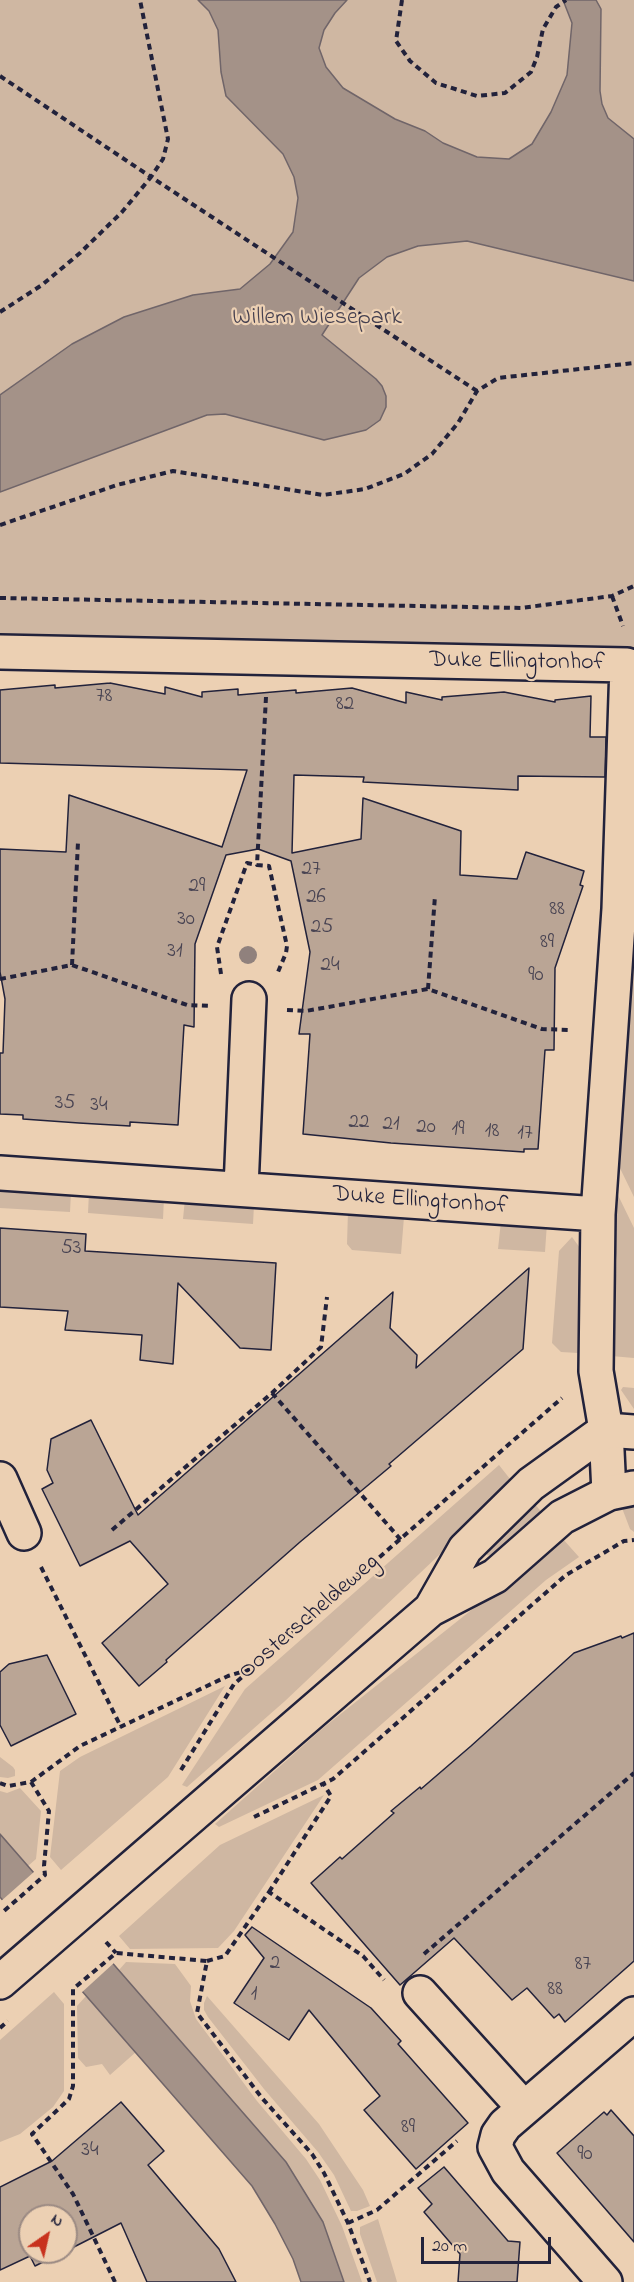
<!DOCTYPE html>
<style>
body{margin:0}
#map{position:relative;width:634px;height:2282px;overflow:hidden;background:#ecd0b3;font-family:"Indie Flower",sans-serif}
canvas{display:block}
.north{position:absolute;left:18px;top:2204px;width:60px;height:60px;box-sizing:border-box;background:#ecd0b3;border:2px solid #9b8a83;border-radius:50%;rotate:34deg;font-size:16px;font-weight:700;line-height:24px;text-align:center;color:#22223b}
.north::after{content:'';display:block;margin:auto;width:21px;height:27px;background:#c8321e;clip-path:polygon(50% 0,100% 100%,50% 72%,0 100%)}
.scale{position:absolute;left:421px;top:2237px;width:130px;height:27px;box-sizing:border-box;border:3px solid #22223b;border-top:0;padding-left:8px;font-size:18px;line-height:21px;white-space:nowrap;color:#22223b;-webkit-text-stroke:4px #ecd0b3;paint-order:stroke}
</style>
<div id="map">
<canvas width="634" height="2282"></canvas>
<div class="north">N</div>
<div class="scale">20 m</div>
</div>
<script>
const context = document.querySelector('canvas').getContext('2d');
context.lineJoin = 'round';
function fillPath(path, color) { context.fillStyle = color; context.fill(path, 'evenodd'); }
const toPath = rows => new Path2D(rows.map(r => 'M' + r).join(''));
function strokePath(path, color, width, dash) { context.strokeStyle = color; context.lineWidth = width; context.lineCap = dash ? 'butt' : 'round'; context.setLineDash(dash || []); context.stroke(path); }
function drawText(font, color, halo, rows, align = 'center') {
  context.font = font + ' "Indie Flower",sans-serif'; context.lineWidth = 4.5; context.setLineDash([]); context.textBaseline = 'middle'; context.strokeStyle = halo; context.fillStyle = color; for (const [text, x, y, turn = 0] of rows) {
    context.save(); context.translate(x, y); context.rotate((+turn || 0) * Math.PI / 180); context.textAlign = isNaN(turn) ? turn : align; if (halo) context.strokeText(text, 0, 0); context.fillText(text, 0, 0); context.restore();
  }
}
const green = toPath([
 [0,0,634,0,634,651,0,638],
 [634,879,634,1197,617,1162],
 [0,1187,71,1192,70,1212,0,1208],
 [616,1191,634,1228,634,1358,611,1356,617,1260,612,1227],
 [89,1192,164,1198,163,1219,88,1213],
 [185,1199,254,1205,253,1224,183,1219],
 [348,1211,404,1217,401,1254,352,1250,347,1244],
 [501,1221,547,1223,545,1252,498,1249],
 [572,1237,580,1248,584,1261,578,1353,561,1352,552,1343,559,1251],
 [623,1387,634,1388,634,1409,621,1390],
 [499,1465,514,1484,285,1701,187,1787,182,1785,245,1689],
 [533,1502,545,1516,495,1557,487,1555,485,1548],
 [634,1504,634,1532,630,1529,622,1508],
 [562,1538,579,1557,546,1580,318,1780,219,1827,215,1824,323,1728],
 [225,1686,168,1777,61,1870,50,1857,60,1771,80,1757],
 [0,1757,13,1767,15,1770,15,1776,8,1778,0,1777],
 [20,1788,41,1811,36,1859,28,1866,0,1834,0,1791,7,1793],
 [324,1795,234,1931,218,1948,130,1949,119,1936,220,1845],
 [126,1962,175,1964,191,1986,190,2001,196,2019,257,2101,306,2159,320,2180,342,2226,362,2282,344,2282,323,2222,286,2162,119,1970],
 [54,1992,64,2004,64,2091,53,2107,20,2134,0,2142,0,2040],
 [86,1996,136,2052,110,2075,102,2064,86,2067,78,2058,77,2006],
 [207,1996,319,2124,363,2190,370,2206,357,2211,351,2211,334,2175,318,2152,264,2089,208,2017,204,2010,204,2003],
 [378,2219,395,2275,397,2282,377,2282,360,2234,360,2227]
]);
const water = toPath([
 [198,0,347,0,335,13,324,30,319,48,326,67,343,88,395,119,425,131,443,143,477,157,509,159,532,144,551,112,567,75,572,23,563,0,596,0,601,9,600,91,602,104,608,118,634,139,634,281,467,241,418,246,387,257,359,278,322,335,376,379,382,386,386,396,386,407,380,420,366,430,324,440,225,414,207,415,0,492,0,395,72,344,124,317,193,295,240,289,270,264,293,232,298,198,294,177,283,154,226,96,221,72,218,30,209,11,198,0],
 [0,1834,286,2162,323,2222,344,2282,301,2282,293,2259,275,2224,252,2186,0,1897,0,1834]
]);
const pier = toPath([
 [35,1871,115,1962,80,1994,0,1902]
]);
const building = toPath([
 [110,683,165,694,165,687,202,697,202,692,238,689,238,695,296,690,296,693,352,688,406,703,406,692,442,700,442,697,504,692,555,702,555,700,591,696,590,737,606,737,605,777,518,776,518,790,363,782,364,777,294,775,292,853,361,839,363,798,461,831,460,875,517,879,526,852,584,871,580,885,583,886,555,968,554,1050,545,1050,538,1149,524,1149,524,1152,391,1143,303,1134,310,1034,299,1034,310,952,291,861,258,849,226,855,195,944,194,1027,184,1025,178,1125,130,1122,130,1126,79,1123,23,1119,23,1115,0,1114,0,1053,3,1053,5,999,0,972,0,849,66,852,69,795,222,847,247,770,0,763,0,690,55,685,55,688,110,683],
 [0,1228,86,1234,85,1251,276,1263,271,1350,240,1348,178,1283,173,1364,140,1360,142,1335,65,1330,68,1311,0,1307,0,1228],
 [529,1268,523,1349,389,1464,391,1466,300,1542,166,1660,167,1662,139,1686,102,1643,168,1584,130,1541,80,1566,42,1489,53,1483,47,1470,51,1439,91,1420,138,1515,393,1292,390,1328,417,1355,416,1368,529,1268],
 [634,1633,634,1961,565,2022,559,2014,554,2018,527,1988,512,2000,454,1938,400,1985,311,1883,340,1857,342,1859,394,1813,391,1811,420,1787,421,1789,471,1746,574,1653,621,1636,622,1638,634,1633],
 [47,1655,76,1714,11,1746,0,1725,0,1672,9,1664,47,1655],
 [252,1927,371,2008,401,2041,398,2044,468,2123,416,2169,364,2110,380,2096,309,2010,289,2040,234,2003,264,1958,245,1935,252,1927],
 [121,2102,164,2151,148,2165,219,2249,236,2282,147,2282,121,2223,66,2251,66,2216,30,2216,30,2252,63,2252,35,2266,30,2256,0,2270,0,2187,52,2161,121,2102],
 [611,2110,634,2136,634,2242,557,2153,604,2112,607,2115,611,2110],
 [444,2167,508,2241,520,2242,517,2282,458,2282,460,2254,424,2212,432,2204,418,2188,444,2167]
]);
const path = toPath([
 [402,0,396,41,410,61,436,83,477,96,505,93,531,72,537,57,543,29,556,7,566,0],
 [0,76,151,177,163,159,168,139,140,0],
 [0,312,42,285,80,253,122,212,151,177,477,391],
 [0,525,117,485,173,471,323,495,365,489,404,474,432,454,458,423,477,391,498,378,634,363],
 [612,596,623,626],
 [0,598,521,608,612,596,634,586],
 [266,697,257,865,269,866,287,946,286,953,278,972],
 [72,965,78,842],
 [221,974,217,947,247,863,257,865],
 [0,979,72,965,187,1005,211,1006],
 [428,989,435,896],
 [287,1010,306,1011,428,989,542,1029,571,1030],
 [272,1393,401,1540],
 [112,1530,272,1393,321,1347,327,1297],
 [41,1567,121,1727],
 [181,1770,234,1684,562,1398],
 [31,1782,80,1746,228,1676,251,1669],
 [0,1783,8,1786,31,1782,49,1811,44,1866,45,1875,4,1911,0,1910],
 [254,1817,333,1779,566,1575,624,1541,634,1540],
 [269,1892,331,1796,323,1783],
 [106,1942,116,1953],
 [424,1954,634,1773],
 [207,1961,225,1956,269,1892,363,1956,384,1980],
 [0,2028,8,2021],
 [348,2223,377,2210,457,2141],
 [115,2282,73,2194,32,2134,69,2099,73,2086,73,1989,116,1953,207,1961,197,2013,262,2098,312,2154,324,2173,348,2223,370,2282]
]);
const minor = toPath([
 [0,652,627,665,619,909,598,1214,596,1371,606,1430,609,1493],
 [0,1173,598,1214],
 [241,1188,249,999],
 [0,1479,24,1533],
 [420,1993,524,2108],
 [605,2282,508,2171,495,2147,498,2135,505,2125,634,2014]
]);
const tertiary = toPath([
 [431,1609,465,1549,531,1484,606,1430,634,1432],
 [0,1982,431,1609,495,1576,562,1517,609,1493,634,1488]
]);
const trees = [
 [248,955]
];
const numberNames = [
 ["78",104,698],
 ["82",345,706],
 ["27",311,871],
 ["29",197,888],
 ["26",316,899],
 ["88",557,911],
 ["30",186,921],
 ["25",322,929],
 ["89",547,944],
 ["31",175,953],
 ["24",330,967],
 ["90",536,977],
 ["35",65,1105],
 ["34",99,1107],
 ["22",359,1124],
 ["21",391,1126],
 ["20",426,1129],
 ["19",458,1131],
 ["18",492,1133],
 ["17",525,1135],
 ["53",71,1250],
 ["2",275,1965],
 ["87",583,1966],
 ["88",555,1991],
 ["1",254,1996],
 ["89",408,2129],
 ["34",90,2152],
 ["90",585,2156]
];
const parkNames = [
 ["Willem Wiesepark",317,319]
];
const streetNames = [
 ["Duke Ellingtonhof",517,663,1],
 ["Duke Ellingtonhof",420,1202,4],
 ["Oosterscheldeweg",310,1618,-41]
];
fillPath(green, '#cfb7a2');
fillPath(water, '#a49288');
strokePath(water, '#706569', 1.5);
fillPath(pier, '#ecd0b3');
fillPath(building, '#baa595');
strokePath(building, '#22223b', 1.5);
strokePath(minor, '#22223b', 38);
strokePath(tertiary, '#22223b', 38);
strokePath(path, '#22223b', 4, [6, 4.5]);
strokePath(minor, '#ecd0b3', 33);
strokePath(tertiary, '#ecd0b3', 33);
context.fillStyle = '#90817d';
for (const [x, y] of trees) { context.beginPath(); context.arc(x, y, 9, 0, 2 * Math.PI); context.fill(); }
drawText('21px', '#484352', null, numberNames);
drawText('24px', '#454050', '#ecd0b3', parkNames);
drawText('24px', '#22223b', '#ecd0b3', streetNames);
</script>
